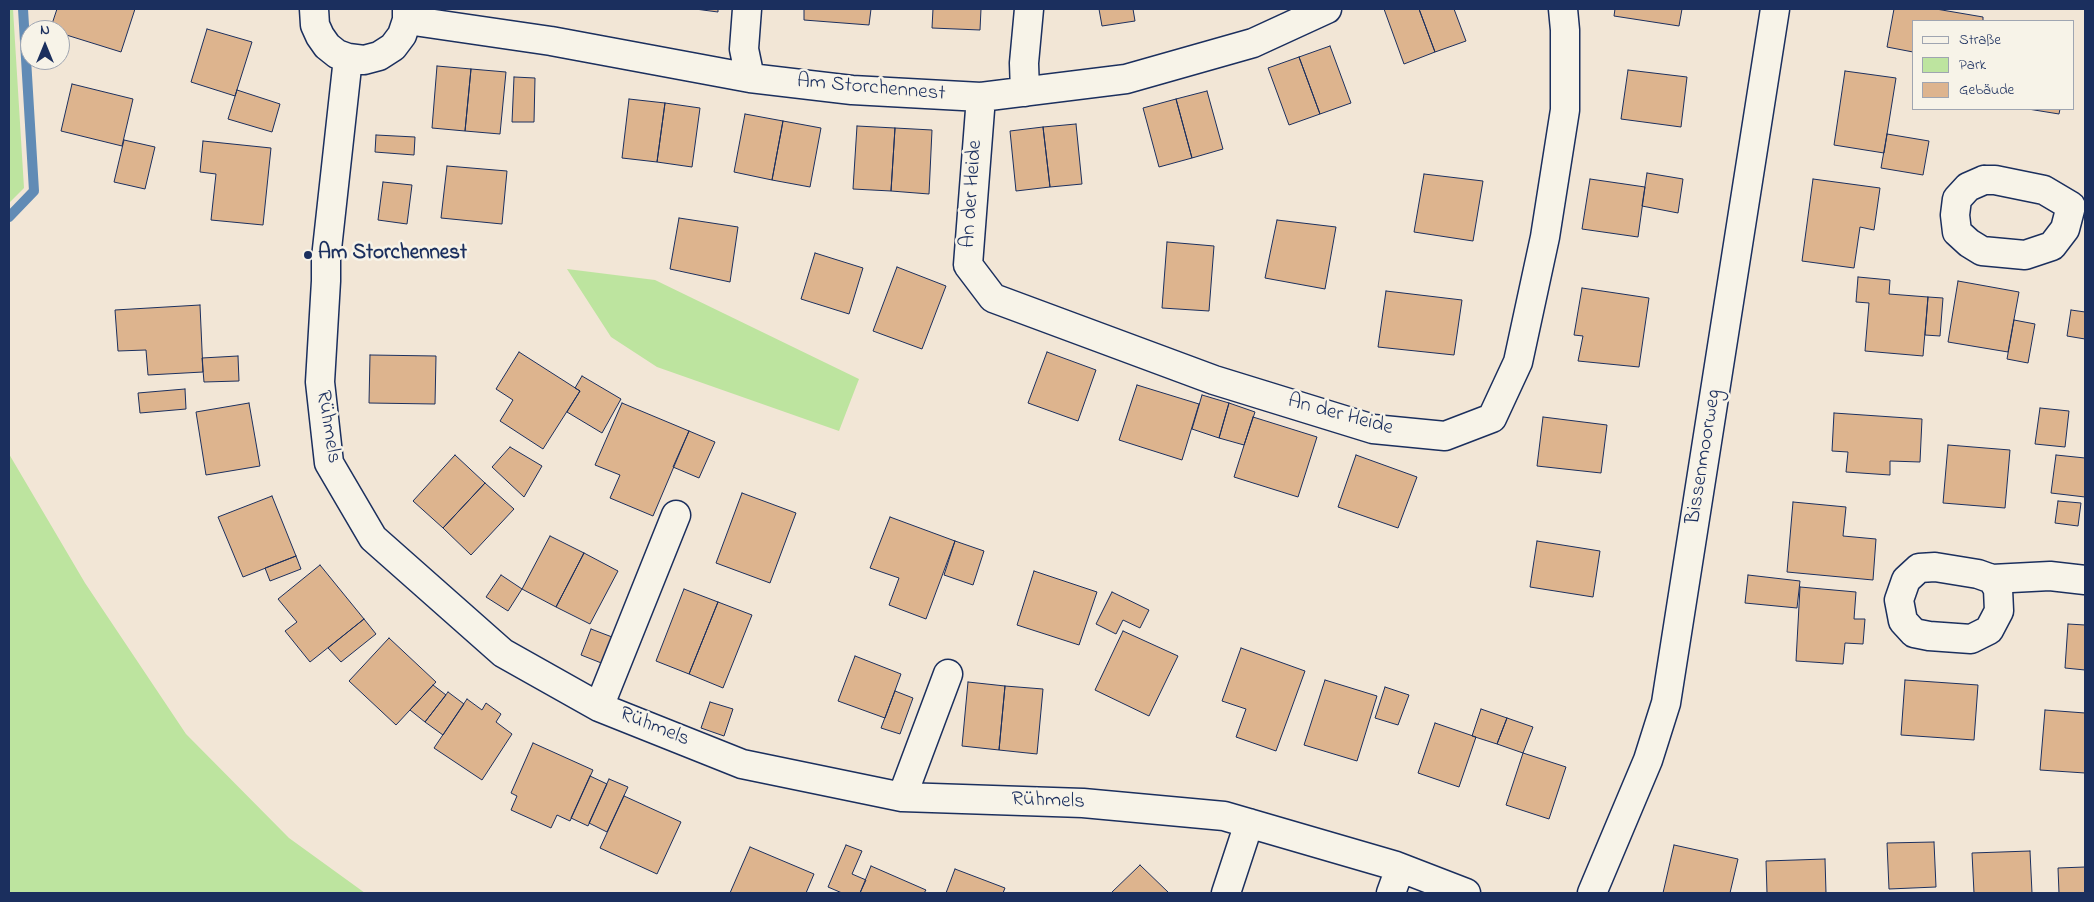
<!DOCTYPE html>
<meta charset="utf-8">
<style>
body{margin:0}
#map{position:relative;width:2094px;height:902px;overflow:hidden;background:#f2e6d6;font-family:"Indie Flower",sans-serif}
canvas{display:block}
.frame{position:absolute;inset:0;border:10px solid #1b2f5e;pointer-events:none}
.legend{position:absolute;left:1912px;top:20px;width:162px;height:90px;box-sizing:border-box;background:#f7f3e8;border:1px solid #9fa5b1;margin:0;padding:6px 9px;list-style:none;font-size:15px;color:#1b2f5e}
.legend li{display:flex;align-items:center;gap:10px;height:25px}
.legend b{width:25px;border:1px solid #9fa5b1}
.north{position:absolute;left:20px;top:20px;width:50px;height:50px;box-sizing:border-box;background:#f7f3e8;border:1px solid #9fa5b1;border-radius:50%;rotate:0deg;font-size:14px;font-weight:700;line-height:20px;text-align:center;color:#1b2f5e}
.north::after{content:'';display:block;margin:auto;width:18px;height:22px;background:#1b2f5e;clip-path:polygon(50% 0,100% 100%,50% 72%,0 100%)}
</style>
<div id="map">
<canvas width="2094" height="902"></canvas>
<div class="frame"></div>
<ul class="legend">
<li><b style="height:6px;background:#f7f3e8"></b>Straße</li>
<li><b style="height:14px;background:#bde49f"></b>Park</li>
<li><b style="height:14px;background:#ddb48e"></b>Gebäude</li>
</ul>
<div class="north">N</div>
</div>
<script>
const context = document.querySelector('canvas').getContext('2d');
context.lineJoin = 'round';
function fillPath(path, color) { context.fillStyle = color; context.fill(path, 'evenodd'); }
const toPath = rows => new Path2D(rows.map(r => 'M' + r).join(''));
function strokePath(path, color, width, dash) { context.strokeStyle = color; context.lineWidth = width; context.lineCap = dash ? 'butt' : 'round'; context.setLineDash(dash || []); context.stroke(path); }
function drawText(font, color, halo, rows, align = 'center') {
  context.font = font + ' "Indie Flower",sans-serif'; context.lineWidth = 5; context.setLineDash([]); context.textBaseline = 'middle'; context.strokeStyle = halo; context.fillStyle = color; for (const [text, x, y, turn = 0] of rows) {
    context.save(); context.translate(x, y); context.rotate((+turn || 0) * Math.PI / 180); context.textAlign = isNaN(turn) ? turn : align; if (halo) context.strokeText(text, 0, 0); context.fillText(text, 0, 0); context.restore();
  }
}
const green = toPath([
 [9,9,13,9,24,188,9,203],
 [567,269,655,280,859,379,839,431,657,367,611,337],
 [9,454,85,583,186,734,289,838,365,893,9,893]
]);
const stream = toPath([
 [9,217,34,191,23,9]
]);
const building = toPath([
 [57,9,135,9,121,52,60,33,60,30,50,30,57,9],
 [695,9,718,9,718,12,695,9],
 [804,9,871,9,869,25,804,20,804,9],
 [933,9,981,9,980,30,932,28,933,9],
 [1099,9,1133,9,1135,21,1102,26,1099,9],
 [1384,9,1419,9,1435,52,1404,64,1384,9],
 [1419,9,1454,9,1466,41,1435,52,1419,9],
 [1615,9,1682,9,1679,26,1614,16,1615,9],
 [1894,9,1936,9,1983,17,1983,21,1913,21,1913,52,1887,47,1894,9],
 [207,29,252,42,235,96,191,82,207,29],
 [1330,46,1351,103,1320,114,1299,57,1330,46],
 [1299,57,1320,114,1289,125,1268,68,1299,57],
 [437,66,471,69,465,131,432,128,437,66],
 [471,69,506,72,500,134,465,131,471,69],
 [1628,70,1687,77,1681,127,1621,119,1628,70],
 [1845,71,1896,78,1884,153,1834,145,1845,71],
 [514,77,535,78,534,122,512,122,514,77],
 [72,84,133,99,122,146,61,131,72,84],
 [237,90,280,104,272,132,228,119,237,90],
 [1207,91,1223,149,1192,158,1176,99,1207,91],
 [629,99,665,103,657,162,622,158,629,99],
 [1176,99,1192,158,1159,167,1143,108,1176,99],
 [665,103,700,108,692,167,657,162,665,103],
 [2028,109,2060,109,2059,114,2028,109],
 [745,114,783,121,772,180,734,172,745,114],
 [783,121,821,128,810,187,772,180,783,121],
 [1076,124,1082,184,1050,187,1043,127,1076,124],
 [857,126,895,128,891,191,853,189,857,126],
 [1043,127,1050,187,1016,191,1010,131,1043,127],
 [895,128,932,130,929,194,891,191,895,128],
 [1887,134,1929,141,1923,175,1881,168,1887,134],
 [376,135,415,137,414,155,375,152,376,135],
 [124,140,155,147,145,189,114,182,124,140],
 [203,141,271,148,263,225,211,220,216,174,200,172,203,141],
 [447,166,507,171,502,224,441,218,447,166],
 [1647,173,1683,179,1678,213,1642,206,1647,173],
 [1424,174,1483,181,1473,241,1414,232,1424,174],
 [1590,179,1645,187,1638,237,1582,229,1590,179],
 [1813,179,1880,188,1874,230,1860,227,1854,268,1802,261,1813,179],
 [383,182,412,185,407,224,378,220,383,182],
 [679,218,738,227,730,282,670,269,679,218],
 [1277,220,1336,227,1325,289,1265,278,1277,220],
 [1167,242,1214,246,1209,311,1162,308,1167,242],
 [815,253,863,268,849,314,801,299,815,253],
 [897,267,946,286,922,349,873,331,897,267],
 [1858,277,1890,280,1889,294,1928,297,1923,356,1865,351,1869,303,1856,302,1858,277],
 [1958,281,2019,292,2008,352,1948,342,1958,281],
 [1582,288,1649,298,1639,367,1578,361,1583,336,1574,335,1582,288],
 [1386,291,1462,300,1454,355,1378,347,1386,291],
 [1928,297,1943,298,1940,336,1925,335,1928,297],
 [200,305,203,372,148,375,146,350,118,351,115,310,200,305],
 [2071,310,2085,312,2085,339,2067,336,2071,310],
 [2014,320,2035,324,2028,363,2007,359,2014,320],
 [519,352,580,391,543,449,500,421,513,400,496,389,519,352],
 [1047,352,1096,370,1078,421,1028,403,1047,352],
 [370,355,436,356,435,404,369,403,370,355],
 [238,356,239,381,204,382,202,358,238,356],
 [582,376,621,399,602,433,567,412,580,391,575,388,582,376],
 [1137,385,1199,404,1182,460,1119,440,1137,385],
 [185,389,186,409,140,413,138,393,185,389],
 [1202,395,1229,403,1219,438,1192,429,1202,395],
 [249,403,260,466,206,475,196,412,249,403],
 [622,403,689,431,653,516,610,498,620,475,595,465,622,403],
 [1229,403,1255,412,1244,445,1219,438,1229,403],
 [2040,408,2069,411,2065,447,2035,444,2040,408],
 [1834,413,1922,419,1920,462,1890,461,1890,475,1846,472,1848,452,1832,451,1834,413],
 [1253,417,1317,437,1298,497,1234,477,1253,417],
 [1543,417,1607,425,1601,473,1537,466,1543,417],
 [689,431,715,442,699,478,673,467,689,431],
 [1948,445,2010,450,2005,508,1943,503,1948,445],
 [510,447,542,466,524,497,492,467,510,447],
 [455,455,485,483,443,528,413,501,455,455],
 [1356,455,1417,477,1398,528,1338,507,1356,455],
 [2056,455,2085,458,2085,497,2051,493,2056,455],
 [485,483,514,509,471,555,443,528,485,483],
 [742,493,796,513,770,583,716,563,742,493],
 [272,496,296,556,243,577,218,517,272,496],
 [2058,501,2081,503,2078,526,2055,523,2058,501],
 [1793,502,1846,507,1843,536,1876,539,1873,580,1787,572,1793,502],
 [890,517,955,541,926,619,889,605,899,578,870,568,890,517],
 [550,536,584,553,556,607,522,589,550,536],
 [955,541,984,551,973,585,944,575,955,541],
 [1537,541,1600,551,1593,597,1530,587,1537,541],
 [584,553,618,571,590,624,556,607,584,553],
 [296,556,301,569,270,581,265,568,296,556],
 [320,565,364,619,310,662,285,631,297,622,278,599,320,565],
 [1034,571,1097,592,1079,645,1017,625,1034,571],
 [501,575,522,589,508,611,486,597,501,575],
 [1748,575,1800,581,1797,608,1745,603,1748,575],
 [1800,587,1856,592,1854,619,1865,619,1863,644,1845,643,1843,664,1796,661,1800,587],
 [684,589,718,602,689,674,656,661,684,589],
 [1112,592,1149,610,1140,628,1123,620,1116,634,1096,624,1112,592],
 [718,602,752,615,723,688,689,674,718,602],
 [364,619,376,634,341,662,328,648,364,619],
 [2068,624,2085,625,2085,670,2065,668,2068,624],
 [591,629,620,640,609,666,581,655,591,629],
 [1123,631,1178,656,1149,716,1095,690,1123,631],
 [389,638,436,682,396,725,349,681,389,638],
 [1241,648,1305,671,1276,751,1236,737,1246,709,1222,701,1241,648],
 [855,656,901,674,885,718,838,701,855,656],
 [1325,680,1377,696,1357,761,1304,745,1325,680],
 [1905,680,1978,685,1974,740,1901,735,1905,680],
 [968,682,1005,686,999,750,962,746,968,682],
 [433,685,446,695,425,722,410,710,433,685],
 [1005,686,1043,689,1037,754,999,750,1005,686],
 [1385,687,1409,695,1398,725,1375,718,1385,687],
 [895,691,913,698,900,734,881,728,895,691],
 [448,692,464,704,443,735,425,722,448,692],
 [467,699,482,710,486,703,501,714,496,722,512,734,482,780,434,748,467,699],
 [710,702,733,709,724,736,701,728,710,702],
 [1481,709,1507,718,1497,744,1472,736,1481,709],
 [2045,710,2085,713,2085,773,2040,770,2045,710],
 [1507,718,1533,727,1523,753,1497,744,1507,718],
 [1435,723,1476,737,1459,787,1418,773,1435,723],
 [533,743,593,770,570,821,557,815,551,828,511,810,517,796,511,793,533,743],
 [1523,753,1566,767,1549,819,1506,805,1523,753],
 [590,776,607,784,588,826,571,818,590,776],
 [609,779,628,787,607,832,589,823,609,779],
 [624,796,681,822,657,874,600,848,624,796],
 [1934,842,1936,887,1889,889,1887,843,1934,842],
 [846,845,862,851,852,874,866,880,860,893,842,893,828,887,846,845],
 [1674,845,1738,859,1730,893,1663,893,1674,845],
 [750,847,814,874,806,893,730,893,750,847],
 [2030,851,2032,893,1974,893,1972,853,2030,851],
 [1825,859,1826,893,1767,893,1766,861,1825,859],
 [1140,865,1169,893,1111,893,1140,865],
 [871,866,926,890,924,893,860,893,871,866],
 [2085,867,2085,893,2059,893,2058,868,2085,867],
 [955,869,1005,888,1003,893,946,893,955,869]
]);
const minor = toPath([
 [314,9,315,25,320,36,327,46,337,54,348,58,364,60,379,56,393,47,402,35,407,20,407,9],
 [747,9,744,49,750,78],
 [407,20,551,41,750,78,852,90,981,97,1126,79,1253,43,1327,9],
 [348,58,326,258,326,281,320,382,329,463,373,538,503,653,599,707,742,764,902,797,1083,803,1224,816,1396,866,1466,893],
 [1025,92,1024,63,1029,9],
 [981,97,968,265,993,298,1214,380,1373,429,1445,436,1492,418,1518,362,1545,237,1565,110,1565,30,1563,9],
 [1984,180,1995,180,2044,190,2071,206,2065,229,2052,246,2025,255,1982,251,1969,243,1957,232,1955,215,1957,199,1968,187,1984,180],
 [1935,567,1978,574,1992,579,1998,589,1999,611,1989,630,1971,639,1929,636,1914,633,1903,621,1899,600,1906,580,1919,568,1935,567],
 [1992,579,2050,576,2085,580],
 [599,707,676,515],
 [902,797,948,674],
 [1226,893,1249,823],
 [1391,893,1400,868],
 [1592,893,1648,760,1666,703,1775,9]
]);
const markers = [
 [308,255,5,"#1b2f5e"]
];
const streetNames = [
 ["Am Storchennest",871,89,5],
 ["An der Heide",973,194,-86],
 ["An der Heide",1340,416,15],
 ["Rühmels",327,427,81],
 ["Bissenmoorweg",1705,457,-81],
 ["Rühmels",654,728,22],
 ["Rühmels",1048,802,2]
];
const poiNames = [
 ["Am Storchennest",318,255]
];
fillPath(green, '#bde49f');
strokePath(stream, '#618bb5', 10);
fillPath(building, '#ddb48e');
strokePath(building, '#1b2f5e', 1);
strokePath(minor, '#1b2f5e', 31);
strokePath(minor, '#f7f3e8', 28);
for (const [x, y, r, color] of markers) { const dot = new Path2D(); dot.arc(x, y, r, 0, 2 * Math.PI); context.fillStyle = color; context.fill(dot); strokePath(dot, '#f7f3e8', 2); }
drawText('21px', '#1b2f5e', '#f7f3e8', streetNames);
drawText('bold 21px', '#1b2f5e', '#f7f3e8', poiNames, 'left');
</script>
